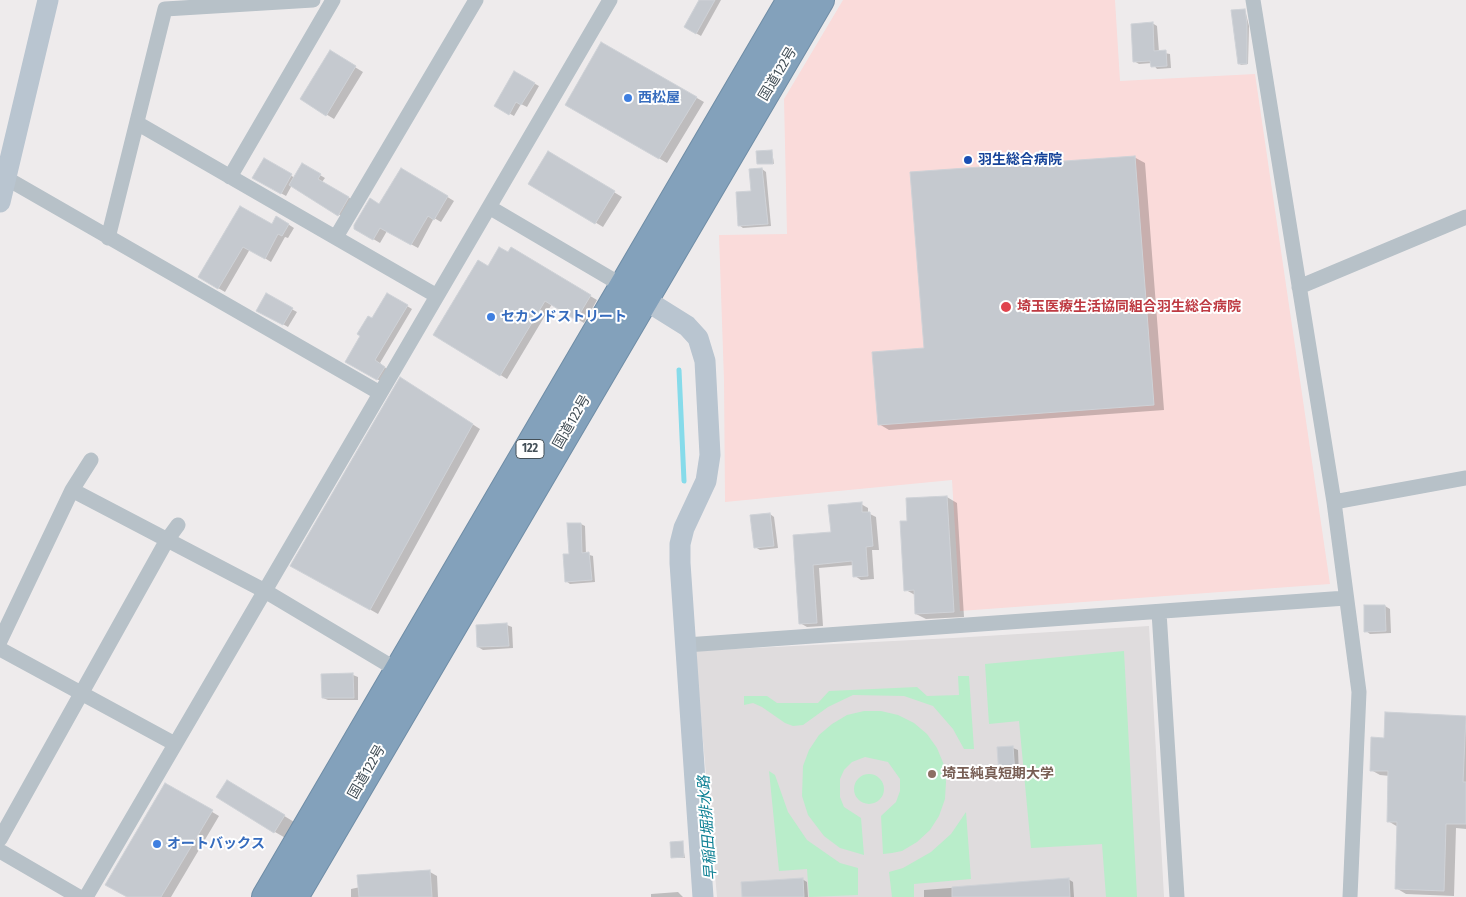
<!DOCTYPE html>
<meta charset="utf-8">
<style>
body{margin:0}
canvas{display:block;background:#eeebec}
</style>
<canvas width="1466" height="897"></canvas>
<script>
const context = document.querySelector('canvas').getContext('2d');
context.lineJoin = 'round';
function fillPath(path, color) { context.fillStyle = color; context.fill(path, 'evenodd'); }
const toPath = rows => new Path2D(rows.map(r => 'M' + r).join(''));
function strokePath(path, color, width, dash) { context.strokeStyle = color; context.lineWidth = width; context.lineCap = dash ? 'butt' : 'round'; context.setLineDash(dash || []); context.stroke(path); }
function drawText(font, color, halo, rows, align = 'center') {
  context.font = font + ' "Fira Sans Condensed","Noto Sans JP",sans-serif'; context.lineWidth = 4; context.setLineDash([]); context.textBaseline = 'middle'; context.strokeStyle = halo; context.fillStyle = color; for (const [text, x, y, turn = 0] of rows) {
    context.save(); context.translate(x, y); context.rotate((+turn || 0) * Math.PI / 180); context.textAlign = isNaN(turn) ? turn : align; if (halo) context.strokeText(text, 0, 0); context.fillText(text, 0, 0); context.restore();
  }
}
const education = toPath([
 [1149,626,1164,897,717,897,695,651,953,638]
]);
const medical = toPath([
 [843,0,1115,0,1120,81,1255,74,1330,584,960,611,952,480,725,502,724,380,719,235,787,234,784,99]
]);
const green = toPath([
 [1124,651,1137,897,1106,897,1102,844,1031,848,1019,721,989,724,985,664],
 [958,676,969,676,974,749,964,749,953,729,933,706,904,696,853,695,828,707,803,725,793,726,785,723,762,707,753,703,744,705,744,696,767,696,777,703,818,703,829,691,917,687,927,696,959,695],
 [864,711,881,711,898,715,914,723,927,734,937,748,944,765,946,782,945,799,939,816,930,830,917,842,902,851,892,853,883,854,881,816,896,802,900,791,900,779,888,762,865,757,852,762,844,770,840,779,840,797,844,807,861,818,864,855,840,848,824,836,808,815,802,796,803,766,809,750,819,735,832,724,847,715],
 [769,771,775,775,788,812,807,840,840,863,858,868,858,895,809,897,807,869,779,871],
 '854 789a15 15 0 1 1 30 0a15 15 0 1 1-30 0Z',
 [966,812,971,879,914,884,914,897,892,897,889,872,903,868,931,852,951,834]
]);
const shadow = toPath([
 [700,0,721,0,701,36,685,27],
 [1245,10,1249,26,1248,64,1241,65,1239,63],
 [1152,23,1157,26,1159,52,1170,54,1171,68,1157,69,1152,63,1139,64,1134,61],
 [602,44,704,102,667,163,567,104],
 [330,52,363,72,334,119,301,99],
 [515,73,539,86,527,107,521,104,514,116,496,106],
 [772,151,774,164,758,163],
 [548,152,622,197,603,227,530,183],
 [1134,157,1145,163,1164,410,889,430,879,424,925,349],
 [264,160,295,178,303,165,325,178,322,182,353,200,343,217,292,185,286,196,254,178],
 [402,169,454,201,441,222,434,218,418,248,387,231,380,243,355,228,379,206],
 [762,169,766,172,771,226,743,228,739,225],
 [277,217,294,228,288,238,285,237,271,262,250,249,225,292,199,277,272,225],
 [511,249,597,300,584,323,552,304,507,379,435,334,488,268,508,254],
 [387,294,412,309,380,363,389,371,382,382,347,362],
 [266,295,297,312,288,327,258,310],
 [408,383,480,429,378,614,292,565],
 [947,497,957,503,964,617,926,619,916,614,915,595,906,590,909,522],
 [861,504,868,508,868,513,876,517,879,550,872,550,874,579,861,580,855,576,854,565,819,568,823,626,807,627,800,623,794,536,832,533],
 [770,514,774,517,778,548,760,550,755,547],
 [581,524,585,526,586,554,593,556,595,582,570,584,566,581,570,555],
 [1385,606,1390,609,1391,633,1370,634,1366,631,1365,607],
 [507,625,512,627,513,648,483,650,478,647,477,626],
 [353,675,358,677,358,700,328,700,323,698],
 [1466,718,1466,829,1456,828,1454,896,1406,894,1396,888,1398,827,1388,821,1390,776,1380,775,1371,770,1385,739],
 [1013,748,1018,750,1019,776,1005,777,1000,774],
 [165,784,219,816,171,897,129,897],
 [242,790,299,825,289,840,275,832],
 [682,842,685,858,672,857],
 [430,872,437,876,438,897,351,897,351,889],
 [802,879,807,882,808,897,743,897],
 [1068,879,1073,882,1074,897,924,897,924,890],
 [678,892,683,897,651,897,651,894]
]);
const stream = toPath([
 [679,370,684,481]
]);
const building = toPath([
 [699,0,715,0,696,34,684,27,699,0],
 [1245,9,1247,24,1247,64,1238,64,1231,10,1245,9],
 [1153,22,1154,51,1166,50,1167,66,1151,67,1150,61,1133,62,1131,24,1153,22],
 [601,42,697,97,659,159,565,105,601,42],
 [330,50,356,66,326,116,300,99,330,50],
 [514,71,535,83,521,105,516,102,509,115,494,106,514,71],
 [772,150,773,164,757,164,756,151,772,150],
 [548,151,615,191,595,224,528,184,548,151],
 [1135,156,1154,405,878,425,872,352,924,348,910,172,1135,156],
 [264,158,292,174,281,194,252,178,264,158],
 [302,163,321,174,318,179,349,197,338,216,289,185,302,163],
 [401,168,448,196,434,220,428,216,411,245,380,228,373,240,354,229,354,225,370,198,379,204,401,168],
 [762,168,768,224,738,226,736,192,751,191,749,169,762,168],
 [240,206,272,224,276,216,289,224,282,236,278,234,265,259,243,247,218,289,198,277,240,206],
 [499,247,508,252,511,247,591,295,576,320,545,301,500,376,433,335,478,260,488,266,499,247],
 [266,293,293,308,283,325,256,311,266,293],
 [387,293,408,305,375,360,385,367,377,380,345,362,360,336,357,334,368,316,372,318,387,293],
 [400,377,473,424,370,610,290,566,400,377],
 [947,496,954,612,915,614,914,590,904,591,900,521,907,521,906,498,947,496],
 [862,502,862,512,870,512,873,546,866,547,868,576,853,577,852,561,813,565,817,623,799,624,793,535,831,532,828,505,862,502],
 [770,513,774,546,754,548,750,515,770,513],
 [567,523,581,523,582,553,589,552,592,580,565,582,563,554,569,554,567,523],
 [1364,605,1385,605,1386,631,1364,632,1364,605],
 [507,623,509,646,477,647,476,625,507,623],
 [353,673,354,698,322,698,321,674,353,673],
 [1385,712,1466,716,1463,782,1466,782,1466,824,1446,824,1444,891,1395,889,1397,822,1387,822,1388,771,1370,771,1371,737,1384,738,1385,712],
 [1013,746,1015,774,999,775,997,747,1013,746],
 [227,780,285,815,274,833,216,797,227,780],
 [165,783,213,810,161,897,127,897,105,885,165,783],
 [683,841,684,857,671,858,670,842,683,841],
 [430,870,432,897,359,897,357,875,430,870],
 [803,878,804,897,742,897,741,882,803,878],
 [1069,878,1070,897,952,897,952,887,1069,878]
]);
const street = toPath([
 [1253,0,1334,502,1359,692,1350,897],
 [137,123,437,296],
 [230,177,333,0],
 [6,178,380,393],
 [489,207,625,287],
 [336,237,476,0],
 [108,238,165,9,313,0],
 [1299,287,1466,217],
 [72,490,265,591,399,671],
 [1334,502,1466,478],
 [1159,612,1177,897],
 [0,641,72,490,91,460],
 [686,645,1346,598],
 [0,649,175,744],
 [0,839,167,540,178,525],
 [0,851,79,897],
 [86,897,610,0]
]);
const secondary = toPath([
 [0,202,48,0],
 [631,291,687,326,698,338,705,361,710,455,706,481,684,528,680,544,680,563,703,897]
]);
const highway = toPath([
 [266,897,791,0],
 [294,897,820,0]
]);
const markers = [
 [628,98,5,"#3f7fe0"],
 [968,160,5,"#1a4fb4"],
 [1006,307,6,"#e0444e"],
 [491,317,5,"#3f7fe0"],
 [932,774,5,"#8d6e63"],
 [157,844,5,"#3f7fe0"]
];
const shields = [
 [530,449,28]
];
const shieldNames = [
 ["122",530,449]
];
const streetNames = [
 ["国道122号",778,74,-59],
 ["国道122号",572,422,-60],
 ["国道122号",367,772,-60]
];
const shopNames = [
 ["西松屋",638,98],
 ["セカンドストリート",501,317],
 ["オートバックス",167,844]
];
const transitNames = [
 ["羽生総合病院",978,160]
];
const healthNames = [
 ["埼玉医療生活協同組合羽生総合病院",1017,307]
];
const educationNames = [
 ["埼玉純真短期大学",942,774]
];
const waterNames = [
 ["早稲田堀排水路",708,828,-94]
];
fillPath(education, '#dfdcdd');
fillPath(medical, '#fadbda');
fillPath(green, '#b9edca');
fillPath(shadow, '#0003');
strokePath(stream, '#86dbea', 5);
fillPath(building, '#c5c9cf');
strokePath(building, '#cfd2d7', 1);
strokePath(highway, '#6f8da6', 30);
strokePath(street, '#b7c1c8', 15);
strokePath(secondary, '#b9c5d0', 21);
strokePath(highway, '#83a1bb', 28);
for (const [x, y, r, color] of markers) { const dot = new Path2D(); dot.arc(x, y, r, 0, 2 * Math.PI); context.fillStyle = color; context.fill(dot); strokePath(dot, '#fff', 2); }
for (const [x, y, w] of shields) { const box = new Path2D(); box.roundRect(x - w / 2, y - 9.5, w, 19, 4); context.fillStyle = '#fff'; context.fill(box); strokePath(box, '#445058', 1); }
drawText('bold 12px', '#445058', null, shieldNames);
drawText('14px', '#445058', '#fff', streetNames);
drawText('bold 14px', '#366cbe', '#fff', shopNames, 'left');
drawText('bold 14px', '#164399', '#fff', transitNames, 'left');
drawText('bold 14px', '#be3a42', '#fff', healthNames, 'left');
drawText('bold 14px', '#785e54', '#fff', educationNames, 'left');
drawText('italic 15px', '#0e8094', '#fff', waterNames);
</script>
